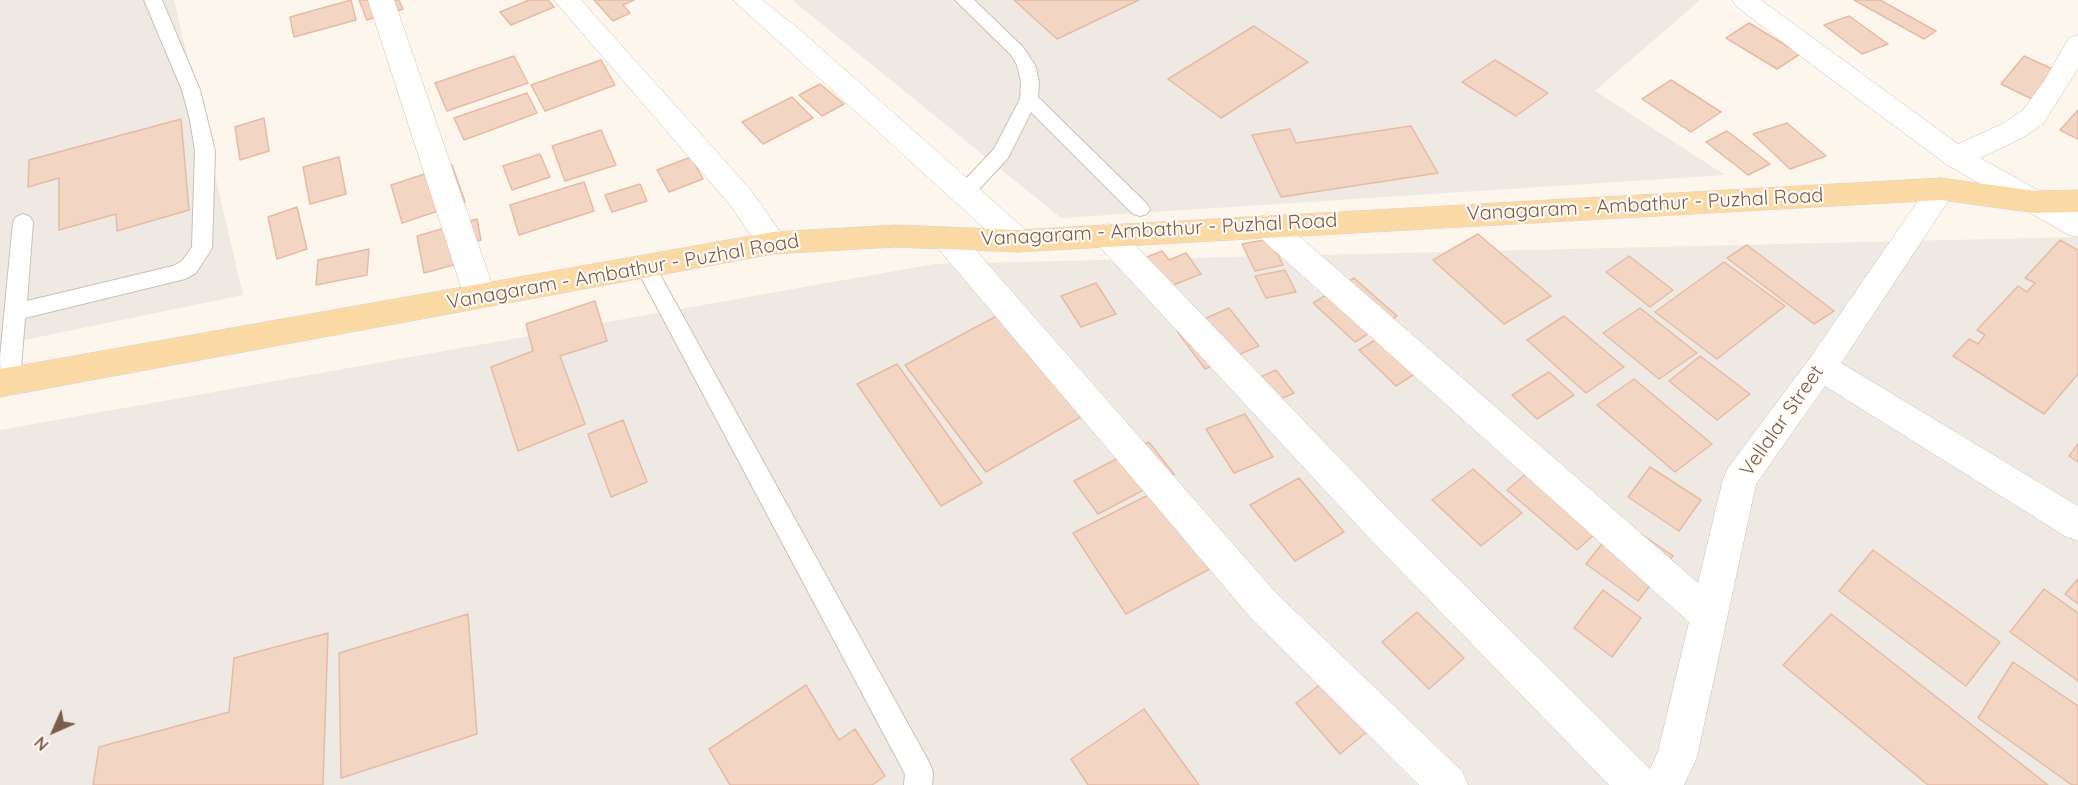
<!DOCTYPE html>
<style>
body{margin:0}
#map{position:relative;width:2078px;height:785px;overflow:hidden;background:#fdf6ec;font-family:Quicksand,sans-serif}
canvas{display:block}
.north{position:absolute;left:24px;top:701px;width:60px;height:60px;-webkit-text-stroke:4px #fffaf3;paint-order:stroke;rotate:225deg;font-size:16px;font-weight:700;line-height:24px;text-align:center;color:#7a5c4d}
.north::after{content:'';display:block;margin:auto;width:21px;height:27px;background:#7a5c4d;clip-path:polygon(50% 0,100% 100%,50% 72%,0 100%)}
</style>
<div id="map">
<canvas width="2078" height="785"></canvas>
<div class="north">N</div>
</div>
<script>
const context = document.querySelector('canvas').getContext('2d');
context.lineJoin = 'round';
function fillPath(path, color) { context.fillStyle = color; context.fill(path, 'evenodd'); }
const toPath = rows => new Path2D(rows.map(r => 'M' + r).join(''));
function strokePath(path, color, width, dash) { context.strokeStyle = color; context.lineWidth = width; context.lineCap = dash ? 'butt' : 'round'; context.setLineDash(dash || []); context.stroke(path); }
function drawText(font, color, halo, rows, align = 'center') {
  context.font = font + ' Quicksand,sans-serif'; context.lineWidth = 4.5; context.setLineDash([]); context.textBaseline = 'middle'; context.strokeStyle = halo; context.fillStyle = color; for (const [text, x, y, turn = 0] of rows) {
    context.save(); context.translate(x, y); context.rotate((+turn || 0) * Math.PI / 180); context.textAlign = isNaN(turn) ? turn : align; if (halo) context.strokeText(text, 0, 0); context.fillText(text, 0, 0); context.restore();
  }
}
const industrial = toPath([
 [0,0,174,0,243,295,0,345],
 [792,0,1700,0,1595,91,1725,175,1061,218],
 [2078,237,2078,785,0,785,0,430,934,264]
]);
const building = toPath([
 [351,0,356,20,294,37,290,17,351,0],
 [359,0,399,0,403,9,367,20,359,0],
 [529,0,548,0,554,7,511,25,500,12,529,0],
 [594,0,634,0,623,5,630,13,613,21,594,0],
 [1014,0,1139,0,1057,39,1014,0],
 [1854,0,1880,0,1936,31,1924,39,1854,0],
 [1849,16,1888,44,1862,54,1824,25,1849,16],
 [1749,23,1800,54,1777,69,1726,38,1749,23],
 [1254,26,1308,62,1221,118,1168,79,1254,26],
 [514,56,528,83,447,111,435,83,514,56],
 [2024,56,2059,72,2036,101,2001,84,2024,56],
 [601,60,615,85,545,111,531,85,601,60],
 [1495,60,1548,93,1516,116,1462,82,1495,60],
 [1671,80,1721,112,1691,132,1642,99,1671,80],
 [820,84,844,104,822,116,799,95,820,84],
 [527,93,537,113,464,140,454,118,527,93],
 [792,97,813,118,763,144,742,122,792,97],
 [2078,110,2078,139,2060,130,2078,110],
 [264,118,269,151,240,160,235,127,264,118],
 [181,119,189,210,117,231,116,214,59,230,59,178,28,187,29,160,181,119],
 [1787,123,1826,156,1790,169,1753,134,1787,123],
 [1411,126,1438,173,1281,197,1252,135,1290,129,1296,143,1411,126],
 [601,130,616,165,565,181,552,146,601,130],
 [1727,131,1770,164,1748,175,1706,142,1727,131],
 [540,154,550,177,512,190,503,166,540,154],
 [339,157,346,194,310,204,303,167,339,157],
 [691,157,703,179,669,192,657,170,691,157],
 [452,165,465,202,402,223,391,185,452,165],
 [584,182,594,211,519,235,510,205,584,182],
 [640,184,647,201,612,212,605,195,640,184],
 [297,207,307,249,277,259,268,217,297,207],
 [477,219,481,240,454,248,457,264,424,273,417,236,477,219],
 [1478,234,1551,296,1504,324,1433,260,1478,234],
 [1270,239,1283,265,1255,271,1242,244,1270,239],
 [2060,240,2078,250,2078,374,2044,414,1953,356,1969,339,1978,344,1985,335,1977,330,2018,286,2027,292,2035,283,2025,278,2060,240],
 [1747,245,1834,311,1814,324,1727,258,1747,245],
 [369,249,367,275,316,285,318,260,369,249],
 [1162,251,1169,260,1186,253,1201,274,1156,292,1134,262,1162,251],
 [1629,256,1673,290,1650,307,1606,272,1629,256],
 [1724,262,1785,306,1717,359,1655,312,1724,262],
 [1285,270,1296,292,1266,298,1255,276,1285,270],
 [1354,278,1397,316,1355,342,1313,303,1354,278],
 [1096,283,1116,314,1081,327,1061,296,1096,283],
 [595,301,607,341,560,356,585,424,518,451,491,367,533,351,526,324,595,301],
 [1229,308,1259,346,1205,369,1177,331,1229,308],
 [1640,308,1697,353,1659,379,1603,333,1640,308],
 [1006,311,1091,411,986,472,905,365,1006,311],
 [1564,316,1624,367,1586,393,1527,340,1564,316],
 [1393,329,1430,364,1396,386,1359,350,1393,329],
 [1700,356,1750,394,1717,420,1669,381,1700,356],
 [897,364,982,483,941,506,857,384,897,364],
 [1276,370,1294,393,1253,411,1236,388,1276,370],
 [1549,372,1574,395,1537,419,1512,395,1549,372],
 [1634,379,1712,444,1675,472,1597,405,1634,379],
 [1245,414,1273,457,1234,473,1206,429,1245,414],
 [623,420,647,482,611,497,588,434,623,420],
 [1149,442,1174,474,1098,514,1074,481,1149,442],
 [2078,444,2078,462,2069,456,2078,444],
 [1534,467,1604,526,1577,550,1507,490,1534,467],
 [1650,467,1701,500,1679,531,1628,497,1650,467],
 [1473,469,1522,513,1481,546,1432,500,1473,469],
 [1299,478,1344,532,1295,561,1250,505,1299,478],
 [1174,482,1230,558,1126,614,1073,533,1174,482],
 [1621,520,1673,556,1638,601,1586,564,1621,520],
 [1873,550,2000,642,1966,686,1839,591,1873,550],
 [2078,579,2078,604,2065,594,2078,579],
 [2044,589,2078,613,2078,681,2010,632,2044,589],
 [1603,590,1641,618,1612,657,1574,628,1603,590],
 [1417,612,1464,658,1429,689,1382,642,1417,612],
 [468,614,477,734,341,778,339,653,468,614],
 [1831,614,2048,785,1928,785,1783,665,1831,614],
 [328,633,323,785,93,785,99,747,229,712,234,658,328,633],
 [2013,662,2078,706,2078,785,2072,785,1978,718,2013,662],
 [1347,664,1391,712,1340,754,1296,703,1347,664],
 [806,685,839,740,855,729,885,776,872,785,730,785,709,749,806,685],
 [1144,709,1199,785,1088,785,1071,759,1144,709]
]);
const lane = toPath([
 [144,0,162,0,200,90,215,151,212,248,196,273,185,279,25,318,20,381,17,388,9,390,1,388,0,358,13,222,16,217,23,214,30,217,33,222,27,301,173,266,182,261,192,247,195,151,190,120,182,90,144,0],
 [955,0,974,0,1023,47,1035,65,1039,81,1038,97,1147,204,1150,209,1147,214,1140,216,1133,214,1031,112,1008,158,972,197,965,199,958,197,955,192,958,187,994,149,1020,99,1021,81,1017,65,1011,55,955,0],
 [645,258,652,260,929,762,933,772,932,785,904,785,905,774,635,266,638,260,645,258]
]);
const street = toPath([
 [368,0,394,0,496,296,491,305,480,308,469,305,464,296,368,0],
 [554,0,581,0,750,189,788,243,784,251,773,254,762,251,730,205,554,0],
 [1732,0,1761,0,1958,144,2002,124,2023,110,2044,81,2069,38,2078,35,2078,68,2043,124,2022,138,1980,158,2078,212,2078,237,2067,234,1946,164,1807,61,1736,6,1732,0],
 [1941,178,1951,182,1956,189,1841,363,2078,506,2078,541,2065,536,1825,386,1756,484,1697,757,1684,785,1609,785,1370,539,1096,243,1092,235,1096,227,1107,224,1118,227,1396,517,1650,769,1658,752,1689,622,1256,234,1252,226,1256,218,1267,215,1278,218,1698,583,1723,479,1728,468,1810,358,1931,182,1941,178],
 [947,227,958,230,1276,593,1462,771,1468,785,1419,785,1250,617,936,246,932,238,936,230,947,227]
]);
const secondary = toPath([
 [733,0,762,0,799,29,1029,233,1033,241,1029,249,1018,252,1007,249,733,0]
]);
const primary = toPath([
 [1941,178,2036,191,2078,190,2078,212,2036,213,1941,200,1018,252,895,247,773,254,0,397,0,369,773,232,895,225,1018,230,1941,178]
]);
const streetNames = [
 ["Vanagaram - Ambathur - Puzhal Road",1645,205,-3],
 ["Vanagaram - Ambathur - Puzhal Road",1159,230,-3],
 ["Vanagaram - Ambathur - Puzhal Road",623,272,-10],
 ["Vellalar Street",1782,421,-55]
];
fillPath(industrial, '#efe9e4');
fillPath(building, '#f3d5c3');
strokePath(building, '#e6bba3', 1.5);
strokePath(lane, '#d1beb0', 2);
strokePath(street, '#d1beb0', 1);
strokePath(secondary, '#d6c0b0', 1);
strokePath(primary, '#dad1cd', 1);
fillPath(lane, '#fff');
fillPath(street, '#fff');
fillPath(secondary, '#fff');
fillPath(primary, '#fbd9a5');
drawText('20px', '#7a5c4d', '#fffaf3', streetNames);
</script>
